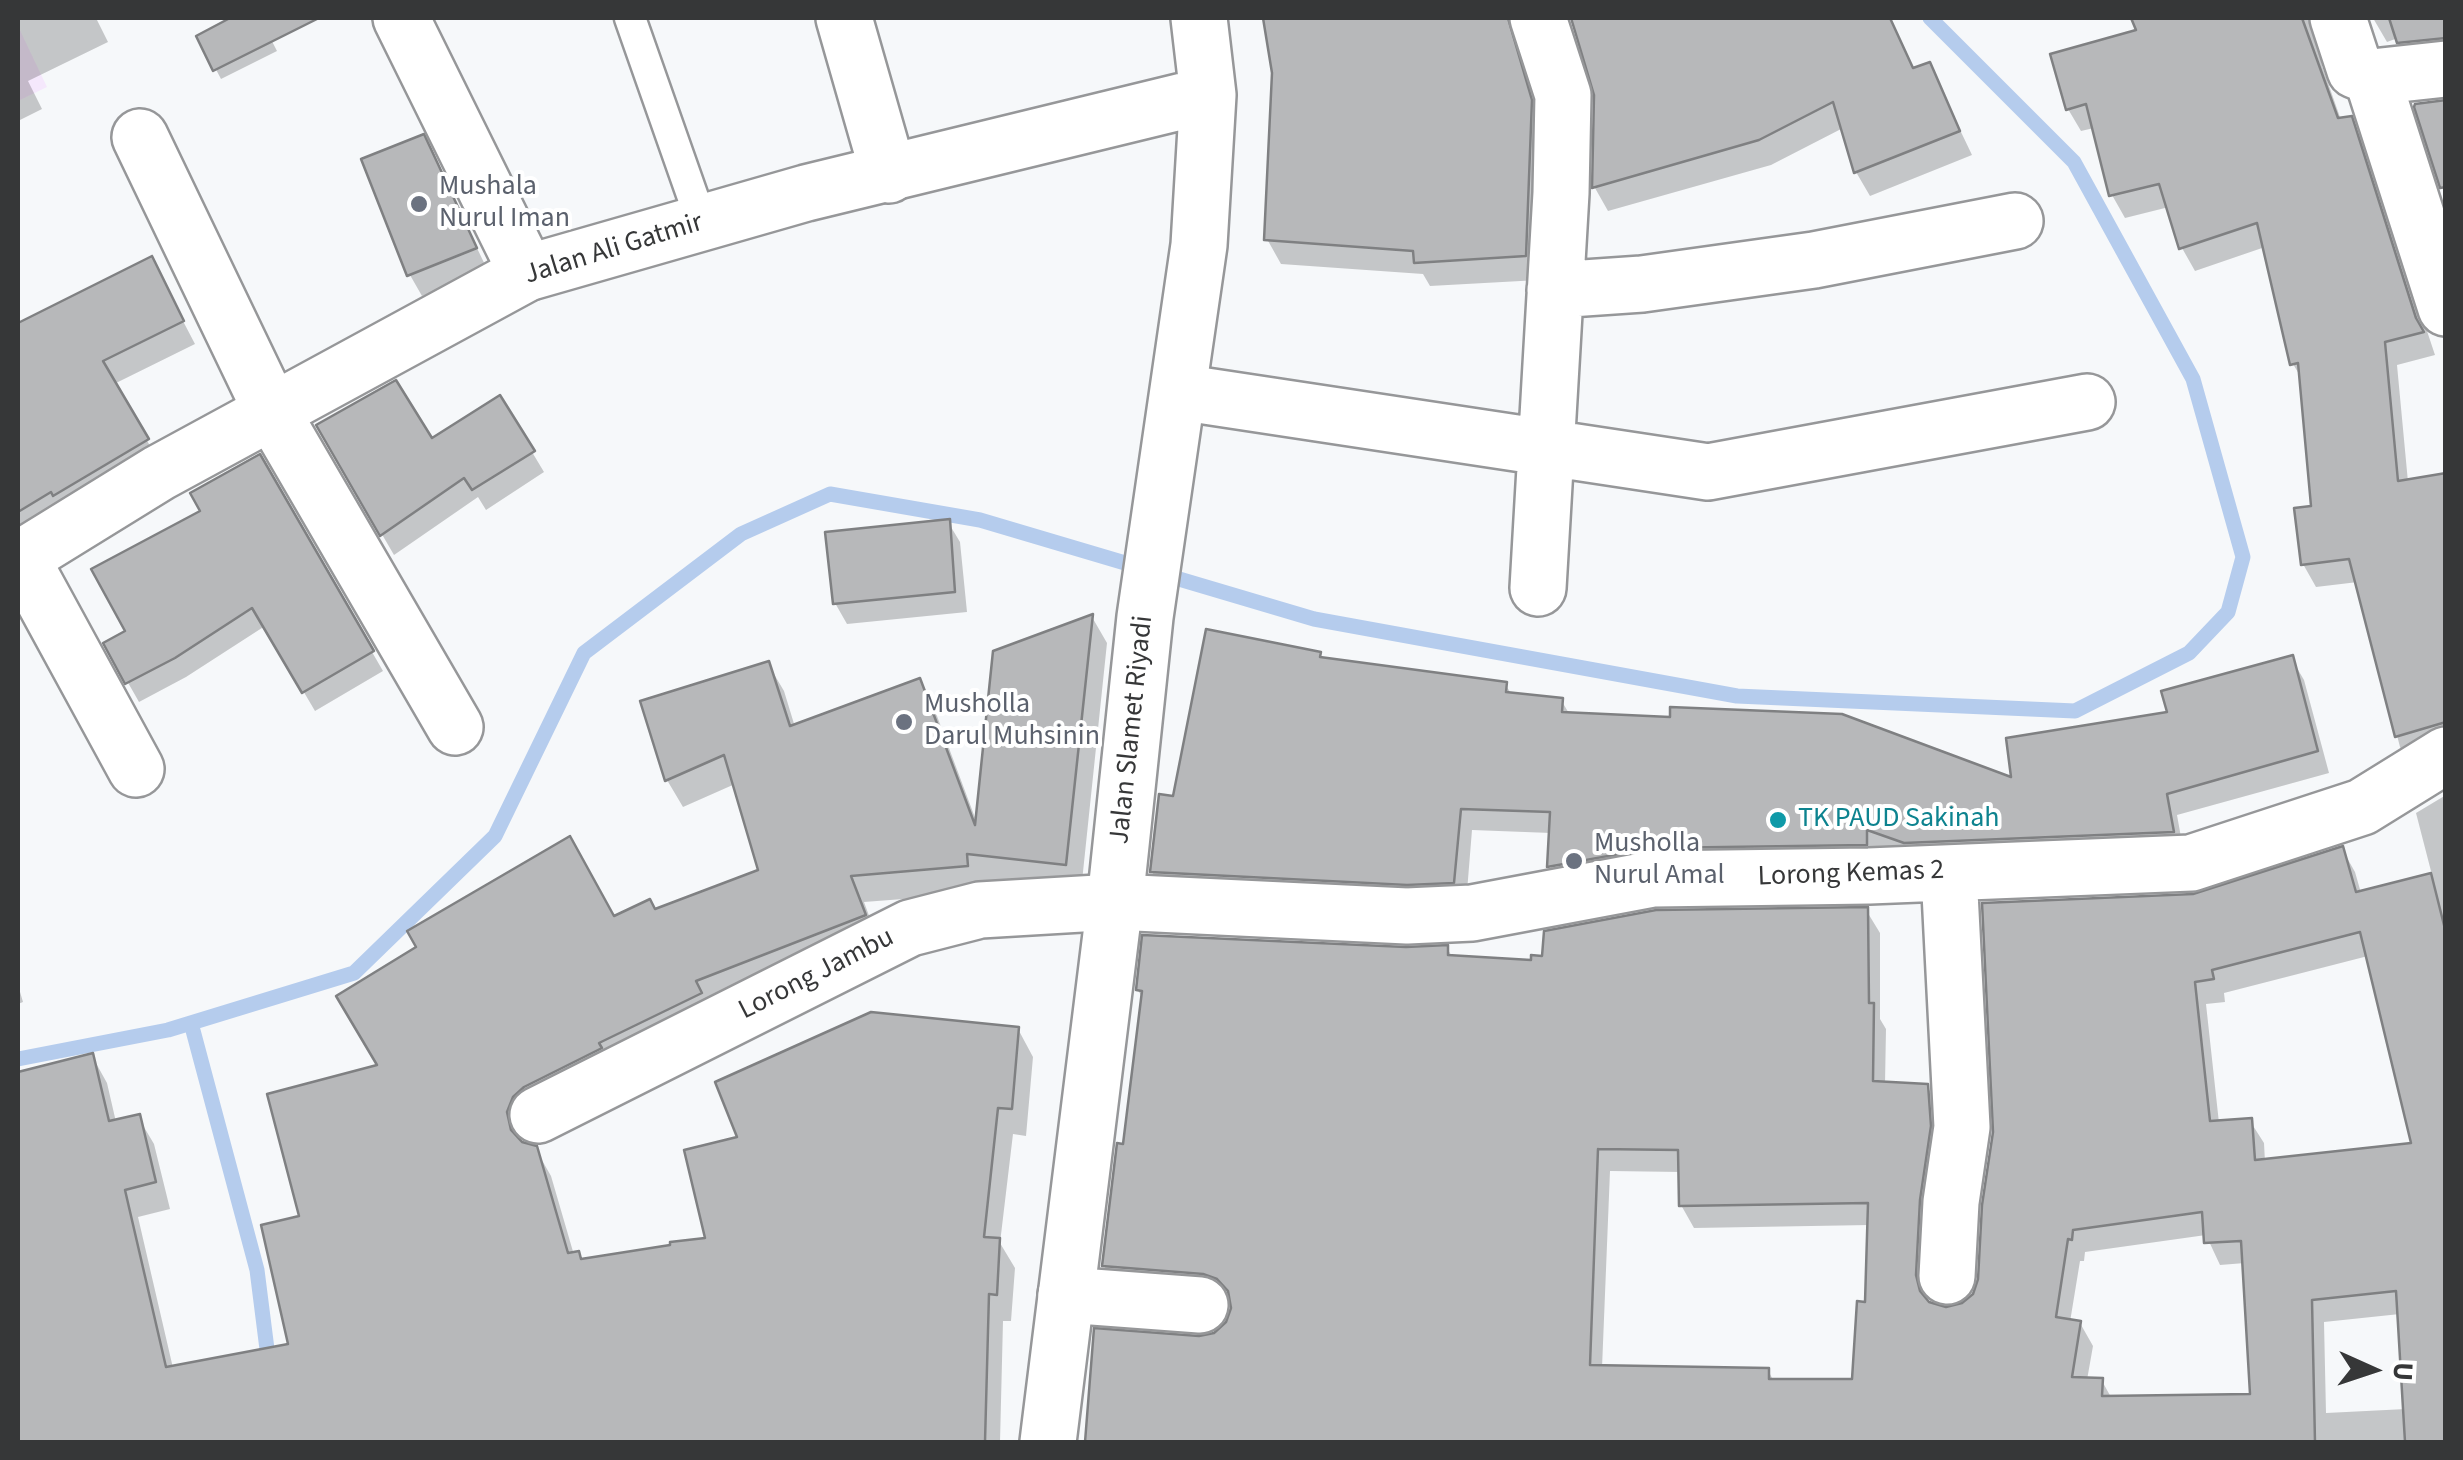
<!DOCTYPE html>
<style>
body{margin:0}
#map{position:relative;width:2463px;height:1460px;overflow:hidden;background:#f6f8fa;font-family:"Source Sans 3",sans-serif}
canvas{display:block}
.frame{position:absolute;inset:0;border:20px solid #363738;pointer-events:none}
.north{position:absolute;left:2323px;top:1320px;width:100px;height:100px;-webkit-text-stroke:8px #fff;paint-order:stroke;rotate:93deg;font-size:28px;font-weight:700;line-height:40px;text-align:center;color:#363738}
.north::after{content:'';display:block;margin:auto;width:35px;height:45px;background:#363738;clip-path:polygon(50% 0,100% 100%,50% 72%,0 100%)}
</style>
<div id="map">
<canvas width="2463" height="1460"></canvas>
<div class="frame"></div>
<div class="north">U</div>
</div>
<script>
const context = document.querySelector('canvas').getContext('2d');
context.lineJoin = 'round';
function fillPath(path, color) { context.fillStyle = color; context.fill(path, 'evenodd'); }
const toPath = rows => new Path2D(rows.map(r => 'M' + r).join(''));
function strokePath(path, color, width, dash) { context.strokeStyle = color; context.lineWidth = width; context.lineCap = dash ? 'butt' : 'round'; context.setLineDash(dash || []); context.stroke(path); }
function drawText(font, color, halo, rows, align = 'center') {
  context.font = font + ' "Source Sans 3",sans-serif'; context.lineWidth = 8; context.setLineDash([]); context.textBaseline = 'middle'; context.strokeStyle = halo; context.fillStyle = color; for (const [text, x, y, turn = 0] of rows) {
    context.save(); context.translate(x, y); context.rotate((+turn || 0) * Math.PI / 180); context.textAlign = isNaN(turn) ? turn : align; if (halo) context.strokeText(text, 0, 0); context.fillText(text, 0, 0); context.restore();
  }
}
const education = toPath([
 [18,26,47,87,18,101]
]);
const shadow = toPath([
 [18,18,96,18,108,42,28,81,42,109,18,121],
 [236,18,260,18,277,51,221,79,199,37],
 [1265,18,1534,18,1520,38,1521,54,1544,126,1539,280,1430,286,1423,274,1281,264,1267,239,1274,73],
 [1574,18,1841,18,1844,24,1865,18,1888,18,1915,70,1929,65,1972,155,1870,196,1856,172,1843,128,1771,165,1608,211,1595,188,1595,85],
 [2132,18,2331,18,2319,37,2322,66,2341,120,2350,119,2364,142,2435,355,2397,365,2408,482,2446,475,2446,750,2413,769,2400,747,2358,582,2316,587,2303,564,2314,508,2302,379,2293,364,2265,247,2195,271,2182,248,2169,207,2125,218,2112,195,2094,128,2081,131,2068,109,2139,31],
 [2373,18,2446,18,2446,61,2413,65,2398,38,2387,42],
 [434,158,487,269,422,296,410,275],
 [151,260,195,344,114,384,160,463,18,544,18,326],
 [319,426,532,452,544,472,486,510,478,497,394,555],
 [259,457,383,671,315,711,265,626,186,677,139,702,106,644,128,632,203,512],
 [948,522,960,542,967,612,847,624,835,603],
 [1092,617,1107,643,1081,891,981,881,982,893,864,902,879,943,527,1125,521,1141,522,1144,535,1148,551,1176,574,1255,582,1261,708,1241,740,1139,1018,1029,1033,1057,1026,1136,1013,1134,1000,1243,1015,1268,1011,1321,1003,1321,1000,1442,91,1442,77,1405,78,1442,18,1442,18,1075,92,1056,107,1083,116,1122,138,1117,154,1144,170,1209,138,1217,173,1368,291,1346,302,1218,375,1068,613,919,655,912,761,871,735,784,683,807,667,780,768,664,784,691,795,727,918,681,934,708,977,823],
 [1319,654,1322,659,1505,684,1512,695,1561,700,1570,715,2014,781,2291,658,2304,680,2329,773,2177,815,2184,854,1562,888,1550,866,1551,833,1472,830,1466,904,1165,894,1152,872,1174,799],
 [2446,795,2446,1442,1089,1442,1096,1331,1199,1339,1216,1335,1228,1323,1234,1308,1232,1301,1218,1296,1117,1289,1104,1266,1125,1146,1143,999,1138,990,1406,950,1447,948,1453,958,1533,962,1866,910,1880,933,1880,1019,1886,1029,1885,1084,1927,1086,1940,1109,1928,1299,1928,1304,1944,1310,1963,1306,1975,1295,2193,897,2342,849,2355,872,2361,893,2432,875,2416,813],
 [2368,956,2414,1145,2265,1162,2264,1143,2250,1121,2219,1123,2206,1004,2225,1002,2224,993],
 [1610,1171,1681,1172,1681,1205,1694,1228,1870,1225,1867,1304,1855,1382,1774,1382,1768,1370,1602,1368],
 [2206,1235,2220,1265,2245,1263,2253,1397,2112,1399,2102,1381,2087,1380,2093,1346,2080,1323,2070,1322,2080,1261,2084,1261,2085,1252],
 [2400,1314,2406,1409,2326,1413,2324,1322],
 [18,985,23,1002,18,1004]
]);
const stream = toPath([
 [191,1023,257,1270,269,1365],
 [18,1059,168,1030,354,973,495,836,584,653,741,534,830,494,980,520,1314,619,1737,696,2075,711,2189,653,2228,612,2243,557,2193,379,2074,162,1930,18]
]);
const building = toPath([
 [230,18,319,18,213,71,196,36,230,18],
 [1263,18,1508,18,1532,100,1526,256,1414,263,1413,251,1264,240,1272,73,1263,18],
 [1571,18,1890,18,1913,68,1930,62,1960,131,1854,173,1833,102,1759,140,1592,188,1594,95,1571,18],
 [2131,18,2302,18,2338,118,2352,116,2416,318,2424,332,2385,342,2398,481,2446,473,2446,722,2395,737,2349,559,2301,565,2294,508,2311,506,2298,363,2290,365,2257,223,2179,249,2159,184,2109,196,2086,104,2066,110,2050,54,2136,30,2131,18],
 [2389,18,2446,18,2446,38,2397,43,2389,18],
 [2446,100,2446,187,2440,188,2414,107,2415,104,2446,100],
 [424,134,477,248,407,276,361,159,424,134],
 [152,256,184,321,103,361,149,439,53,496,51,492,18,512,18,323,152,256],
 [396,380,432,438,500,395,535,451,472,490,464,478,380,536,316,425,396,380],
 [260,454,374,651,302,693,252,608,175,658,125,684,103,643,125,631,91,569,200,511,190,493,260,454],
 [950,519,955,592,833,604,825,532,950,519],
 [1093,614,1066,865,967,854,968,866,851,876,866,915,696,981,702,993,599,1043,602,1048,524,1087,513,1097,507,1112,511,1130,522,1142,537,1146,568,1253,579,1251,581,1259,670,1245,670,1242,705,1238,684,1150,737,1137,715,1082,871,1012,1019,1027,1012,1109,998,1108,984,1237,1000,1238,997,1295,989,1294,985,1442,18,1442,18,1072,93,1053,109,1121,140,1114,156,1182,125,1190,166,1367,288,1344,261,1225,299,1216,267,1094,377,1065,336,996,416,947,407,931,570,836,614,916,650,899,655,909,758,870,724,755,665,781,640,701,769,661,790,726,920,678,975,825,993,651,1093,614],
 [1206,629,1321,652,1320,657,1507,682,1506,692,1563,698,1562,712,1670,717,1670,707,1842,714,2011,777,2006,738,2167,712,2161,691,2293,655,2318,751,2167,794,2174,832,1904,843,1867,830,1867,845,1653,848,1547,867,1550,812,1461,809,1454,883,1407,885,1150,872,1159,794,1173,796,1206,629],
 [2343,846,2356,892,2431,873,2446,933,2446,1442,2405,1442,2396,1291,2312,1300,2315,1442,1085,1442,1094,1328,1199,1336,1214,1333,1226,1322,1231,1308,1228,1291,1217,1279,1203,1274,1102,1266,1117,1143,1123,1144,1142,991,1136,990,1142,935,1406,947,1448,945,1448,955,1531,960,1531,955,1542,956,1544,931,1656,910,1868,907,1869,1003,1874,1003,1873,1081,1928,1084,1931,1126,1920,1200,1916,1275,1920,1291,1929,1302,1946,1307,1962,1303,1973,1294,1978,1279,1982,1205,1993,1132,1982,903,2193,894,2343,846],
 [2360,932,2411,1143,2255,1160,2252,1118,2210,1121,2195,982,2214,979,2212,970,2360,932],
 [1598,1149,1678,1150,1679,1206,1868,1203,1865,1302,1857,1301,1852,1379,1769,1379,1769,1368,1590,1365,1598,1149],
 [2202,1212,2204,1243,2241,1241,2250,1394,2102,1396,2103,1378,2072,1377,2081,1321,2056,1317,2068,1239,2072,1240,2073,1230,2202,1212]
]);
const lane = toPath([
 [630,18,702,223]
]);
const street = toPath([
 [401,18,527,273],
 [844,18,889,175],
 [2338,18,2355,70,2372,77,2446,308],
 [2372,77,2446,69],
 [140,137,272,412,455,727],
 [1555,290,1642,284,1814,260,2015,221],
 [1179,392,1708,472,2087,402],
 [21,558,136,769],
 [1538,588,1561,193,1563,95,1538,18],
 [538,1115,910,928,980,910,1115,902,1407,916,1472,913,1653,879,1869,876,2191,863,2362,807,2446,755],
 [1947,1276,1951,1202,1962,1127,1949,873],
 [1066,1295,1200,1305]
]);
const secondary = toPath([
 [18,560,159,473,527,273,806,193,1208,95],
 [1048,1442,1115,902,1145,617,1199,245,1208,95,1199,18]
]);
const markers = [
 [419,204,10,"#6b7280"],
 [904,722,10,"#6b7280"],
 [1778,820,10,"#0f9aa8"],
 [1574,861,10,"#6b7280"]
];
const worshipNames = [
 ["Mushala",439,188],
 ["Nurul Iman",439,220],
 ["Musholla",924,706],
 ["Darul Muhsinin",924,738],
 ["Musholla",1594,845],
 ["Nurul Amal",1594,877]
];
const streetNames = [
 ["Jalan Ali Gatmir",614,250,-17],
 ["Jalan Slamet Riyadi",1133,730,-84],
 ["Lorong Kemas 2",1851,875,-2],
 ["Lorong Jambu",817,975,-27]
];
const cultureNames = [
 ["TK PAUD Sakinah",1798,820]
];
fillPath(education, '#f5e8fc');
fillPath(shadow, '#0003');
strokePath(stream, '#b5cced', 15);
fillPath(building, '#b7b8ba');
strokePath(building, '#7f8082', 2.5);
strokePath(lane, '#969799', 35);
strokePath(street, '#969799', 60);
strokePath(secondary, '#969799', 60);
strokePath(lane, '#fff', 30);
strokePath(street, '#fff', 55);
strokePath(secondary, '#fff', 55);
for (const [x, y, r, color] of markers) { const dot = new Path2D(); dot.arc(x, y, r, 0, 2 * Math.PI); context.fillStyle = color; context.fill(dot); strokePath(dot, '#fff', 4); }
drawText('28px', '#5b616d', '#fff', worshipNames, 'left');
drawText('28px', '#363738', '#fff', streetNames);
drawText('28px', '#0d838f', '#fff', cultureNames, 'left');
</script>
